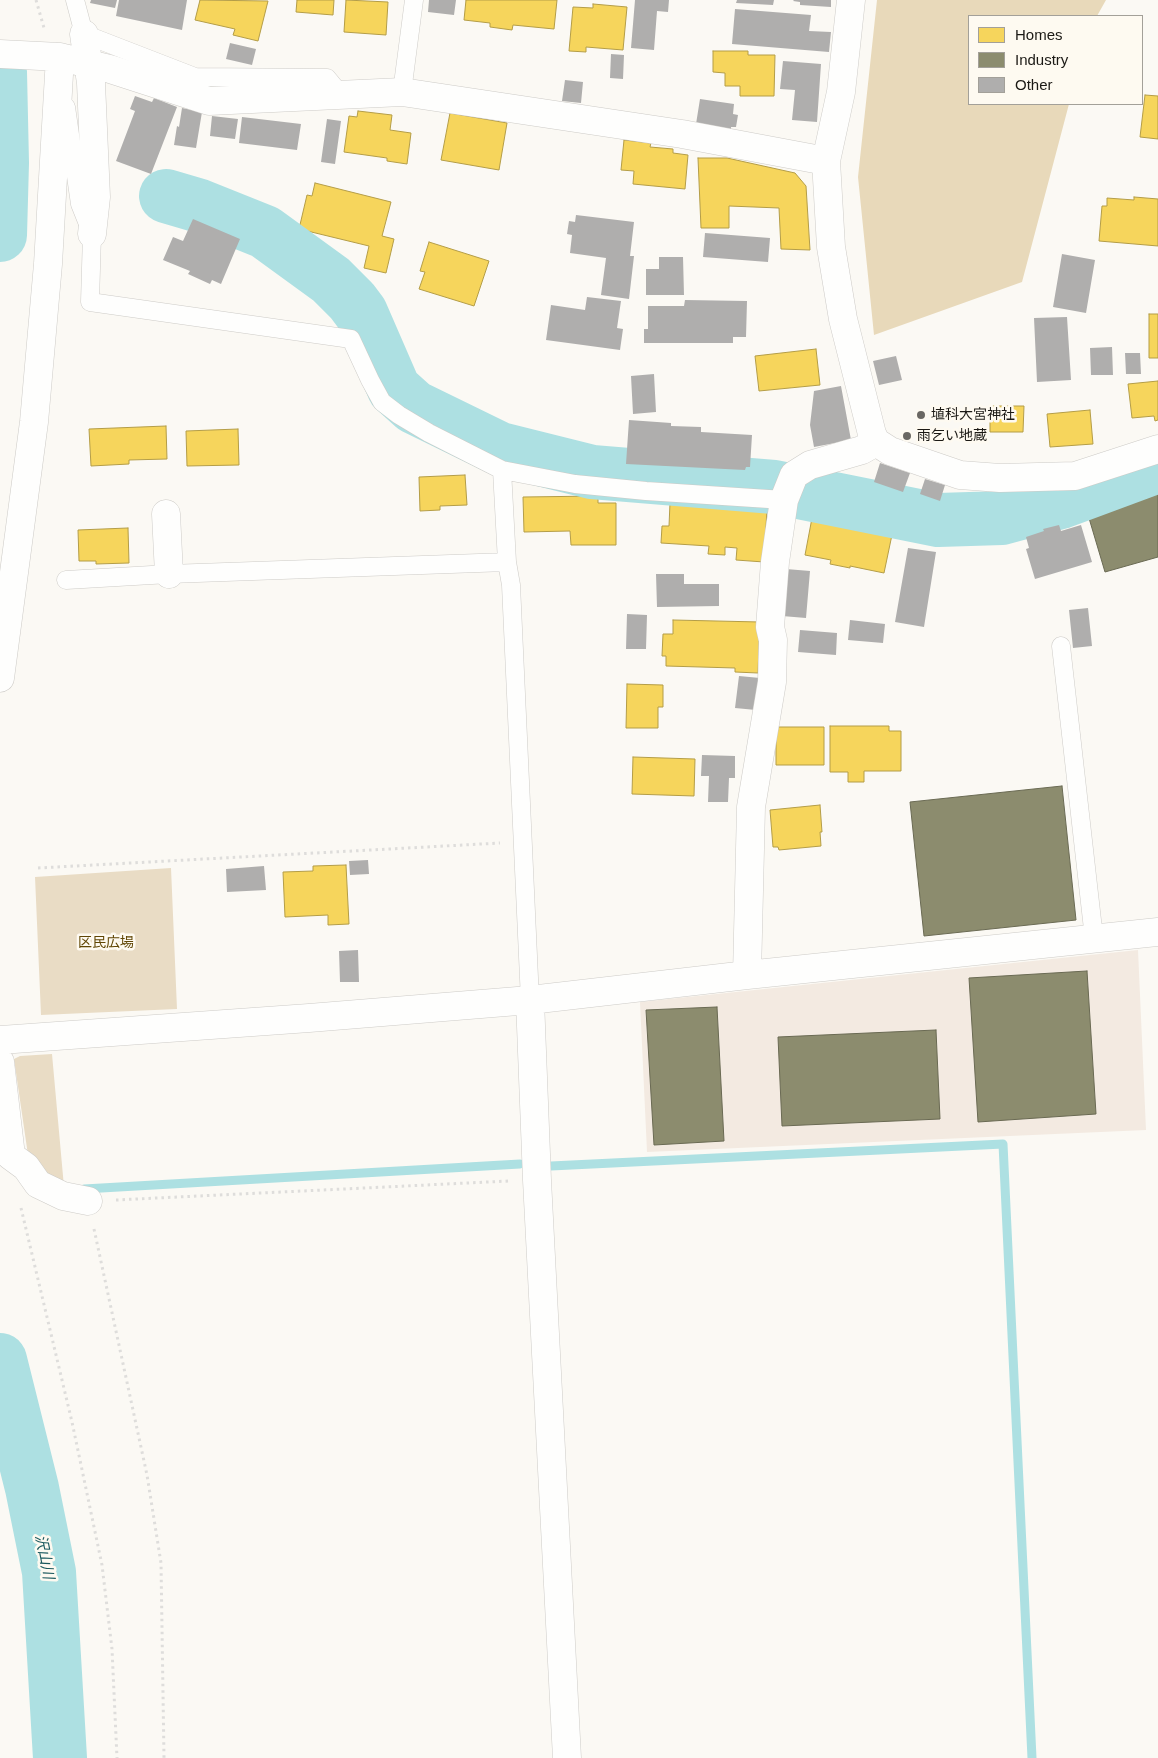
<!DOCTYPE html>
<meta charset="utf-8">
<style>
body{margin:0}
#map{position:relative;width:1158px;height:1758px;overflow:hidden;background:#fbf9f4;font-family:Helvetica,sans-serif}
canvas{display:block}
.legend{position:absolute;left:968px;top:15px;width:175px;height:90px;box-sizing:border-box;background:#fefaf1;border:1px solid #a3a099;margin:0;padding:6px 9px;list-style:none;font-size:15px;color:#1b1915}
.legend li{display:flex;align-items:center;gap:10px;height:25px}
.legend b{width:25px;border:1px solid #a3a099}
</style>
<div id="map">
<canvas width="1158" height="1758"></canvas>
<ul class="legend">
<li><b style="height:14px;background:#f6d55c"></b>Homes</li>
<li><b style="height:14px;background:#8c8c6e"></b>Industry</li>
<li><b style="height:14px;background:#afaead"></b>Other</li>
</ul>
</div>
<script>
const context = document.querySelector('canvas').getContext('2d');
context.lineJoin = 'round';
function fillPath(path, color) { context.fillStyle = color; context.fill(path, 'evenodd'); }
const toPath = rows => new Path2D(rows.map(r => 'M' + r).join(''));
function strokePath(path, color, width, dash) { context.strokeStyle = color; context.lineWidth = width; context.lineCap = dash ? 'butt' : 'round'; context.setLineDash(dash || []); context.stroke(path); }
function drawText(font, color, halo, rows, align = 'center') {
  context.font = font + ' Helvetica,"Noto Sans JP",sans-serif'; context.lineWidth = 5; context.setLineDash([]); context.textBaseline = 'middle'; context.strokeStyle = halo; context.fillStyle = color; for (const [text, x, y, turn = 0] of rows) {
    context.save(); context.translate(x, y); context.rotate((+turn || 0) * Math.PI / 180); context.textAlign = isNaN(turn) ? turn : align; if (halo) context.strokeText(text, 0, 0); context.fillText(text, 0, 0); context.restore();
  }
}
const industrial = toPath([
 [1138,950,1146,1130,647,1152,640,1002]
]);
const green = toPath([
 [171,868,177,1009,41,1015,35,877],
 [52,1054,64,1187,48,1179,28,1155,14,1059,20,1056]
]);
const forest = toPath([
 [877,0,1106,0,1097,16,969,16,969,104,1069,104,1022,282,874,335,858,177]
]);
const homes = toPath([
 [200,0,268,1,258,41,233,35,235,29,195,20,200,0],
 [297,0,334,0,333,15,296,12,297,0],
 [346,0,388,2,386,35,344,32,346,0],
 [466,0,557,0,554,29,513,25,512,30,490,27,490,23,464,20,466,0],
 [593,4,627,7,623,50,586,47,586,52,569,51,573,7,593,8,593,4],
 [713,51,748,51,748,55,775,55,774,96,740,96,740,86,725,86,725,73,713,72,713,51],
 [1145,95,1158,96,1158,139,1140,137,1145,95],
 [358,111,392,115,390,130,411,133,407,164,387,161,387,158,344,152,349,116,357,117,358,111],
 [450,113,507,123,499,170,441,160,450,113],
 [624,140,651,143,650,147,673,149,673,153,688,155,685,189,633,184,634,171,621,170,624,140],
 [698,158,727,158,795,173,806,186,810,250,781,249,779,208,729,206,729,228,701,228,698,158],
 [315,183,391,202,382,236,394,239,386,273,364,268,369,246,299,229,307,195,312,196,315,183],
 [1134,197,1158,199,1158,246,1099,241,1102,206,1107,206,1107,198,1134,200,1134,197],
 [429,242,489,261,474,306,419,289,425,272,420,271,429,242],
 [1149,314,1158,314,1158,358,1149,358,1149,314],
 [816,349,820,385,759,391,755,356,816,349],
 [1158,381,1158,420,1155,421,1154,416,1132,418,1128,384,1158,381],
 [990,406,1024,406,1023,432,990,432,990,406],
 [1090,410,1093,444,1050,447,1047,414,1090,410],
 [166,426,167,459,129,460,129,464,91,466,89,429,166,426],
 [238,429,239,465,187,466,186,431,238,429],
 [465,475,467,505,440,506,440,510,420,511,419,477,465,475],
 [598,496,598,503,616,503,616,545,571,545,570,531,524,532,523,497,598,496],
 [670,503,767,509,764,562,736,560,737,548,725,547,725,555,708,554,709,546,661,543,662,526,669,526,670,503],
 [829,517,893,530,884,573,850,566,850,568,830,564,831,560,805,555,812,518,828,521,829,517],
 [128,528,129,563,96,564,96,561,79,561,78,530,128,528],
 [673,620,760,622,758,673,735,672,735,668,666,666,666,656,662,656,663,634,673,634,673,620],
 [627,684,663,685,663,707,658,707,658,728,626,728,627,684],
 [830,726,889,726,889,731,901,731,901,771,864,771,864,782,848,782,848,772,830,772,830,726],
 [776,727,824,727,824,765,776,765,776,727],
 [633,757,695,759,694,796,632,794,633,757],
 [820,805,822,832,820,832,821,846,779,850,778,847,773,847,770,810,820,805],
 [346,865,349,924,328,925,328,915,285,917,283,872,313,871,313,866,346,865]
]);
const industry = toPath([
 [1158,487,1158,557,1105,572,1086,508,1158,487],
 [1062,786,1076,920,924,936,910,802,1062,786],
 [1087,971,1096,1114,978,1122,969,978,1087,971],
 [717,1007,724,1141,654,1145,646,1010,717,1007],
 [936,1030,940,1119,782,1126,778,1037,936,1030]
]);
const stream = toPath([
 [551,1166,1003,1144,1032,1758],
 [84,1189,520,1164]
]);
const river = toPath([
 [0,72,2,163,0,235],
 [166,196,200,206,265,232,331,280,352,301,361,313,394,389,414,407,500,449,592,472,774,487,938,520,1002,518,1061,502,1158,466],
 [0,1360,32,1488,49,1572,60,1758]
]);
const building = toPath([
 [91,0,117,0,115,8,90,3],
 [119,0,187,0,182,30,116,16],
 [429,0,456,0,454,15,428,12],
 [635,0,669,0,668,12,657,11,654,50,631,48],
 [737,0,774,0,773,5,736,3],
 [794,0,831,0,831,7,800,5,800,2,793,1],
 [735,9,811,15,809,31,831,32,829,52,732,44],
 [230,43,256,49,252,65,226,59],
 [611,54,624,55,623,79,610,78],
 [783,61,821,64,817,122,792,120,795,90,780,89],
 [565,80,583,82,581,103,562,101],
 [135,96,152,102,154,98,177,107,151,174,116,161,135,111,130,109],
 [700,99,734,104,733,114,738,115,736,127,731,127,731,130,696,124],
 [182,108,202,112,196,148,174,145,177,126,179,127],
 [212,116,238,119,235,139,210,136],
 [242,117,301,124,297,150,239,143],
 [327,119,341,121,335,164,321,162],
 [576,215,634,222,630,256,634,256,629,299,601,295,606,258,570,253,572,235,567,234,569,221,575,222],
 [193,219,240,239,221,284,212,280,210,284,188,274,190,271,163,260,173,237,183,241],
 [705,233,770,238,768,262,703,257],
 [1062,254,1095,260,1086,313,1053,307],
 [659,257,683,257,684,295,646,295,646,269,659,269],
 [587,297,621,301,617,328,623,329,620,350,546,340,551,305,585,310],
 [685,300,747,301,746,337,733,337,733,343,644,343,644,329,648,329,648,306,684,306],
 [1067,317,1071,380,1037,382,1034,318],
 [1112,347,1113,375,1091,375,1090,348],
 [1125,353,1140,353,1141,374,1126,374],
 [896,356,902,380,879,385,873,361],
 [654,374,656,412,633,414,631,376],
 [841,386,851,440,814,447,810,425,814,391],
 [629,420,671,423,671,426,701,427,701,432,752,435,750,467,746,467,745,470,626,464],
 [880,463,910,473,903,492,874,482],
 [925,479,945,485,940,501,920,494],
 [1059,525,1061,531,1081,525,1092,562,1035,579,1026,549,1029,548,1026,537,1044,531,1043,529],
 [908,548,936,552,924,627,895,622],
 [786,569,810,571,806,618,782,616],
 [656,574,684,574,684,584,719,584,719,606,657,607],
 [1088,608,1092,646,1073,648,1069,610],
 [627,614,647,615,646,649,626,649],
 [850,620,885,624,883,643,848,640],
 [800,630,837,633,836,655,798,652],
 [739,676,760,678,756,710,735,708],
 [702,755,735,756,735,778,729,778,728,802,708,802,709,776,701,776],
 [368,860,369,874,350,875,349,861],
 [264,866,266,890,227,892,226,869],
 [358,950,359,982,340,982,339,951]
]);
const path = toPath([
 [36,0,44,28],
 [38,868,500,843],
 [116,1200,509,1181],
 [21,1208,72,1422,102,1565,112,1649,117,1758],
 [94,1229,147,1475,161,1563,164,1758]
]);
const lane = toPath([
 [75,0,84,34,195,77,327,78,341,95],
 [402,92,414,0],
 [66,107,80,204,92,234,90,302,351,339,370,380,382,402,399,415,429,433,502,470,575,484,646,491,784,500],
 [502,470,507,562,511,585,530,1000],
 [66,580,169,574,507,562],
 [1061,646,1094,938]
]);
const street = toPath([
 [851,0,841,92,826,161,831,247,843,319,872,434,876,442,890,451,960,475,1000,478,1075,476,1158,449],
 [84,34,91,83,96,197,92,234],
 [0,54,60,57,110,69,209,101,402,92,682,134,826,161],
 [166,514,169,574],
 [0,678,34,422,48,264,60,57],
 [747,975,751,807,772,682,773,640,770,627,775,562,784,500,794,475,810,465,862,450,876,442],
 [530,1000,537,1180,567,1758],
 [0,1040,309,1018,530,1000,747,975,1158,932],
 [0,1062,11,1156,26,1167,38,1184,63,1196,88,1201]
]);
const markers = [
 [921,415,5,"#696763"],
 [907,436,5,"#696763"]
];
const poiNames = [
 ["埴科大宮神社",931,415],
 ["雨乞い地蔵",917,436]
];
const parkNames = [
 ["区民広場",106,943]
];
const waterNames = [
 ["沢山川",44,1557,79]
];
fillPath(industrial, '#f3eae1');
fillPath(green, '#e9dcc5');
fillPath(forest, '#e8d9ba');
fillPath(homes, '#f6d55c');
strokePath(homes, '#b49d47', 1);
fillPath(industry, '#8c8c6e');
strokePath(industry, '#6a6a53', 1);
strokePath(stream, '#ade0e2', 9);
strokePath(river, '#ade0e2', 54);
fillPath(building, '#afaead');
strokePath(lane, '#cdcbc7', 19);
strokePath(street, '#cdcbc7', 29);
strokePath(path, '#dedddb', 3, [2.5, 4]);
strokePath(lane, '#fefefd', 18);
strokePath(street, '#fefefd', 28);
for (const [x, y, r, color] of markers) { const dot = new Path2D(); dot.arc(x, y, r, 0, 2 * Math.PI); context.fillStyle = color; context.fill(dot); strokePath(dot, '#fefaf1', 2); }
drawText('14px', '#1b1915', '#fefaf1', poiNames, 'left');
drawText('14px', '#604604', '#fefaf1', parkNames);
drawText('italic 15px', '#1a585d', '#fefaf1', waterNames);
</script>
